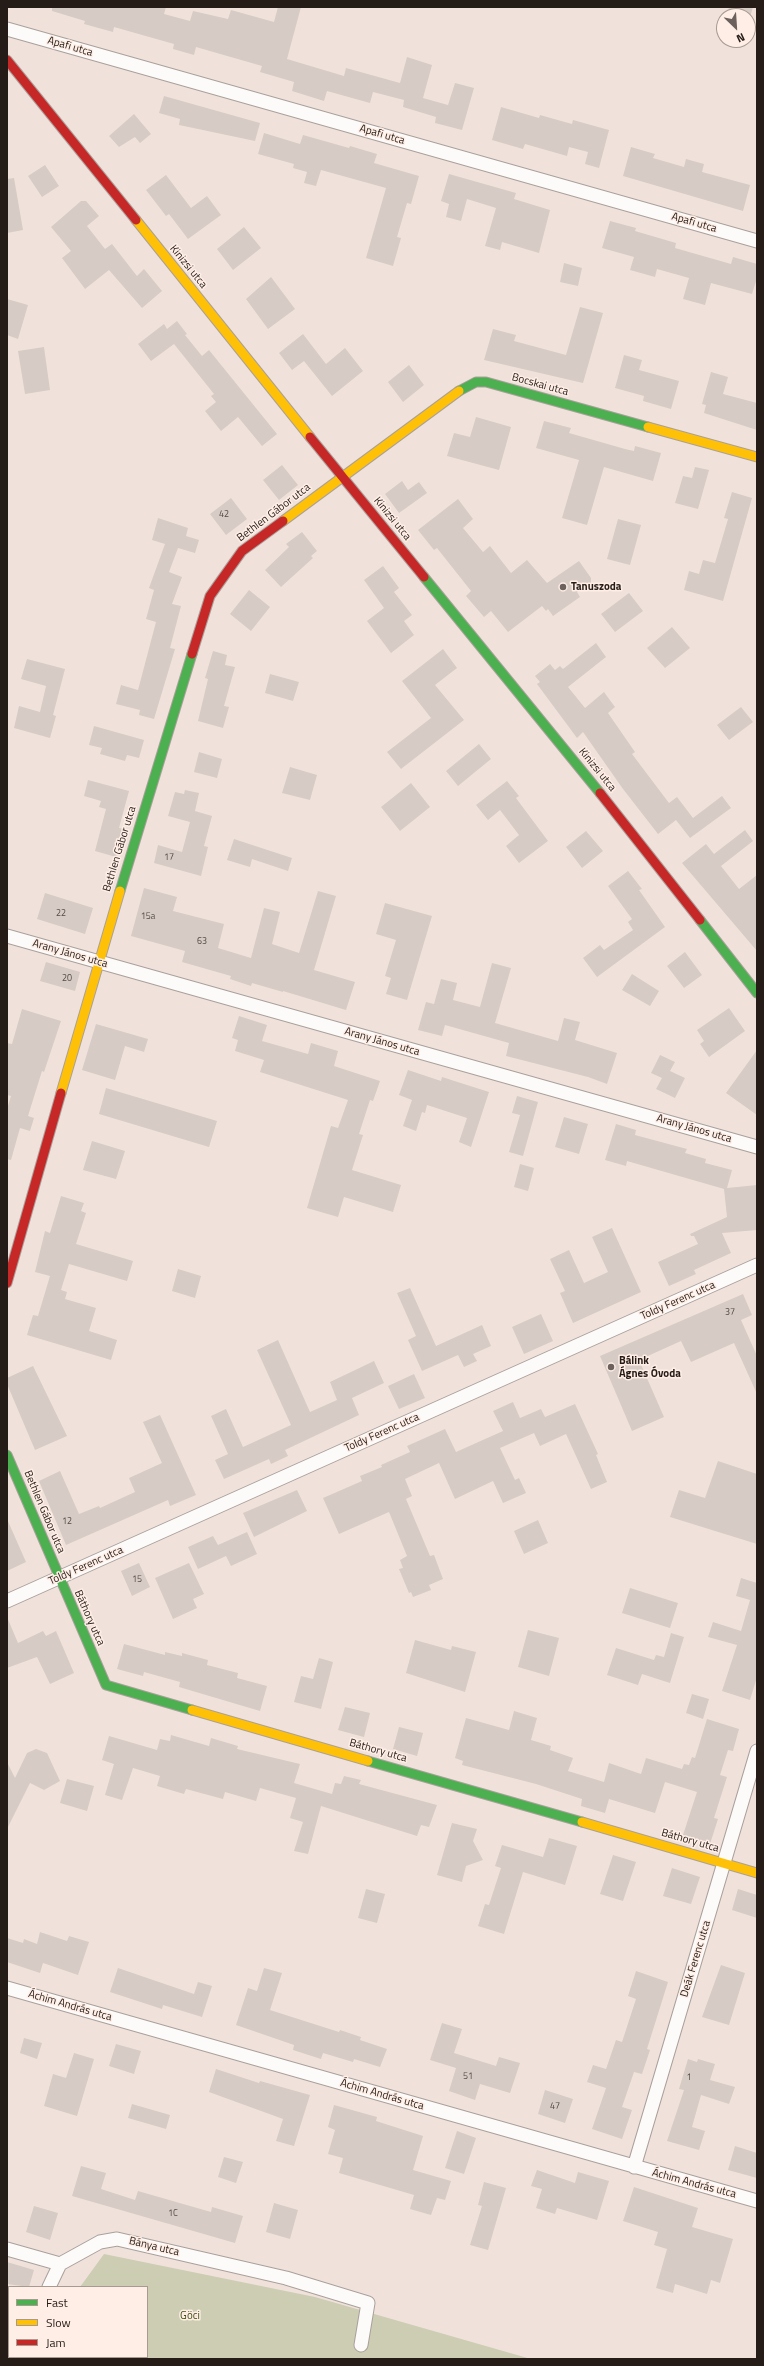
<!DOCTYPE html>
<meta charset="utf-8">
<style>
body{margin:0}
#map{position:relative;width:764px;height:2366px;overflow:hidden;background:#f0e2db;font-family:"Titillium Web",sans-serif}
canvas{display:block}
.frame{position:absolute;inset:0;border:8px solid #251c17;pointer-events:none}
.legend{position:absolute;left:8px;top:2286px;width:140px;height:72px;box-sizing:border-box;background:#feeee6;border:1px solid #a79a93;margin:0;padding:5px 7px;list-style:none;font-size:12px;color:#251c17}
.legend li{display:flex;align-items:center;gap:8px;height:20px}
.legend b{width:20px;border:1px solid #a79a93}
.north{position:absolute;left:716px;top:8px;width:40px;height:40px;box-sizing:border-box;background:#feeee6;border:1px solid #a79a93;border-radius:50%;rotate:155deg;font-size:11px;font-weight:700;line-height:16px;text-align:center;color:#251c17}
.north::after{content:'';display:block;margin:auto;width:14px;height:18px;background:#6c615c;clip-path:polygon(50% 0,100% 100%,50% 72%,0 100%)}
</style>
<div id="map">
<canvas width="764" height="2366"></canvas>
<div class="frame"></div>
<ul class="legend">
<li><b style="height:5px;background:#4caf50"></b>Fast</li>
<li><b style="height:5px;background:#ffc107"></b>Slow</li>
<li><b style="height:5px;background:#c62828"></b>Jam</li>
</ul>
<div class="north">N</div>
</div>
<script>
const context = document.querySelector('canvas').getContext('2d');
context.lineJoin = 'round';
function fillPath(path, color) { context.fillStyle = color; context.fill(path, 'evenodd'); }
const toPath = rows => new Path2D(rows.map(r => 'M' + r).join(''));
function strokePath(path, color, width, dash) { context.strokeStyle = color; context.lineWidth = width; context.lineCap = dash ? 'butt' : 'round'; context.setLineDash(dash || []); context.stroke(path); }
function drawText(font, color, halo, rows, align = 'center') {
  context.font = font + ' "Titillium Web",sans-serif'; context.lineWidth = 3; context.setLineDash([]); context.textBaseline = 'middle'; context.strokeStyle = halo; context.fillStyle = color; for (const [text, x, y, turn = 0] of rows) {
    context.save(); context.translate(x, y); context.rotate((+turn || 0) * Math.PI / 180); context.textAlign = isNaN(turn) ? turn : align; if (halo) context.strokeText(text, 0, 0); context.fillText(text, 0, 0); context.restore();
  }
}
const green = toPath([
 [104,2254,315,2297,531,2359,29,2359,30,2357,147,2357,147,2287,80,2287]
]);
const building = toPath([
 [52,7,166,7,164,14,190,21,193,11,228,19,231,10,274,22,278,7,301,7,287,59,344,76,346,68,400,83,407,57,432,65,423,98,448,105,455,83,474,88,462,130,435,123,436,117,403,107,404,100,373,92,370,103,327,91,324,101,292,91,294,82,260,72,262,66,196,47,194,55,173,49,174,44,114,27,113,32,84,24,85,21,52,11],
 [729,7,753,7,748,24,748,16,727,16],
 [164,96,260,123,255,141,179,125,180,119,159,113],
 [501,107,539,118,540,115,572,124,573,120,609,130,599,168,585,164,588,152,569,147,567,156,525,144,523,149,492,140],
 [134,114,151,134,140,143,135,137,119,147,109,136],
 [264,133,300,144,303,135,349,148,350,146,377,154,374,163,419,176,411,204,407,203,397,237,401,238,393,266,366,258,386,188,321,170,316,186,304,183,307,172,293,168,294,164,258,154],
 [631,147,655,154,653,158,684,167,686,159,704,164,702,172,750,185,743,211,623,176],
 [45,165,59,186,42,197,28,176],
 [449,174,516,193,514,199,550,210,539,253,502,242,500,250,485,246,496,208,467,199,461,221,446,217,449,204,441,201],
 [166,175,191,208,207,196,221,215,188,239,169,214,166,216,146,190],
 [14,178,23,230,7,233,7,179],
 [81,201,86,201,99,216,87,226,105,249,112,244,137,276,144,269,162,291,142,308,109,270,85,289,62,258,71,251,51,227],
 [610,221,636,228,635,231,676,243,675,248,731,264,733,257,757,264,757,278,752,294,711,283,705,305,683,299,689,278,657,269,655,277,630,270,634,257,602,248],
 [244,227,261,248,233,270,217,249],
 [564,263,582,268,578,286,560,282],
 [271,277,295,309,268,329,246,299],
 [7,299,28,305,18,339,7,335],
 [580,307,603,313,583,383,484,360,493,329,516,335,514,341,566,355],
 [177,321,187,334,185,335,202,356,209,350,277,434,262,446,238,417,221,431,205,411,216,402,211,396,214,394,174,344,151,361,138,344,164,324,167,329],
 [303,334,326,364,345,348,363,371,332,396,304,361,292,370,279,353],
 [44,347,50,390,25,394,18,351],
 [624,355,642,360,639,370,679,381,671,409,643,401,644,396,615,388],
 [409,365,424,385,403,402,388,382],
 [711,372,728,377,723,394,757,403,757,430,704,413,706,405,702,404],
 [476,417,511,427,499,470,447,456,454,433,470,437],
 [544,421,571,428,569,433,625,449,634,451,635,446,661,453,653,481,604,467,587,525,562,518,579,460,536,448],
 [282,465,298,485,279,500,263,480],
 [695,467,709,470,698,509,675,503,683,476,692,478],
 [402,481,408,490,419,482,427,493,399,513,385,494],
 [732,492,752,498,723,601,684,590,689,571,699,574,703,560,715,563,728,519,724,518],
 [231,498,247,519,226,535,210,514],
 [458,499,473,519,463,528,483,552,490,546,511,573,527,560,547,583,579,561,591,578,591,583,577,592,580,597,553,616,548,609,546,611,542,606,508,632,491,611,484,617,466,596,471,591,437,548,434,550,418,530],
 [158,518,188,528,186,536,199,540,195,553,178,548,169,572,182,577,172,604,181,606,170,648,175,649,154,719,139,715,140,710,116,704,121,685,138,690,156,622,146,619,154,590,149,588,165,544,152,540],
 [618,519,641,525,630,565,607,559],
 [302,532,317,551,311,556,313,558,281,587,265,570,289,547,286,544],
 [383,566,399,588,394,592,412,615,404,621,414,635,391,653,367,621,384,608,364,580],
 [249,590,270,607,251,631,230,614],
 [629,593,643,611,615,632,601,614],
 [672,627,690,648,665,668,647,648],
 [596,643,606,657,568,687,585,708,604,692,615,707,608,713,635,752,632,754,669,803,677,797,693,818,722,796,731,808,690,838,676,820,658,834,623,789,583,732,577,738,537,684,540,682,535,676,550,664,555,670,560,666,563,669],
 [443,649,457,668,435,685,464,720,401,769,387,752,431,718,402,681],
 [213,651,227,655,225,665,235,667,224,706,229,707,223,728,198,721,208,679,205,678],
 [27,659,65,669,53,715,56,716,50,738,14,728,19,706,40,712,46,686,21,679],
 [270,674,299,682,293,701,265,693],
 [741,707,753,722,729,740,717,725],
 [94,726,144,740,139,758,127,755,125,761,100,754,102,748,89,745],
 [479,744,491,759,458,786,446,771],
 [199,752,222,759,217,778,194,772],
 [290,767,317,775,310,800,282,793],
 [88,780,129,791,119,828,124,829,116,857,95,851,106,809,99,807,101,801,84,796],
 [507,781,519,796,516,798,548,841,519,863,506,846,519,835,500,810,488,820,476,805],
 [411,783,430,807,400,831,381,807],
 [185,790,199,793,195,811,212,816,204,846,208,847,201,876,154,863,158,845,182,852,190,822,168,816,175,792,184,794],
 [745,830,753,841,721,866,739,889,757,875,757,951,682,863,706,844,714,854],
 [586,831,603,851,582,868,566,847],
 [234,839,292,858,288,871,252,859,250,867,227,860],
 [628,871,642,889,639,890,665,927,597,977,583,958,600,945,604,950,633,930,628,922,632,919,608,886],
 [144,888,177,897,173,911,224,924,218,948,251,958,264,908,280,912,272,944,299,953,318,891,336,896,314,970,355,982,346,1010,283,991,283,992,252,983,251,986,230,979,231,976,182,962,185,951,131,936],
 [45,893,93,908,85,934,37,919],
 [385,903,432,916,407,1000,386,994,391,978,385,976,396,940,376,934],
 [685,952,702,975,684,988,667,966],
 [46,962,80,972,75,991,40,981],
 [492,963,511,968,495,1023,558,1041,564,1018,580,1022,575,1040,617,1053,607,1084,588,1077,506,1056,509,1043,445,1025,442,1036,418,1030,426,1002,434,1004,441,979,457,983,453,1000,480,1007],
 [632,974,659,991,650,1006,622,990],
 [729,1008,745,1031,709,1057,700,1044,704,1041,697,1030],
 [22,1009,61,1021,44,1072,42,1071,28,1116,34,1118,30,1131,20,1128,11,1160,7,1159,7,1109,11,1096,7,1095,7,1043,12,1044],
 [239,1016,267,1025,262,1041,308,1054,311,1043,338,1051,334,1066,380,1081,373,1101,370,1100,359,1134,363,1135,352,1170,401,1185,393,1212,344,1197,338,1217,307,1208,331,1126,338,1128,348,1100,260,1072,264,1060,235,1051,238,1040,232,1038],
 [96,1024,148,1039,144,1052,125,1046,115,1080,82,1070],
 [757,1050,757,1115,726,1093],
 [660,1055,675,1062,670,1071,685,1078,675,1098,656,1089,662,1078,651,1073],
 [408,1070,441,1081,442,1077,489,1092,471,1147,459,1142,467,1118,427,1105,425,1113,422,1112,416,1131,403,1126,412,1100,399,1095],
 [106,1088,217,1121,209,1147,99,1114],
 [517,1096,538,1102,523,1156,509,1152,520,1115,512,1113],
 [564,1117,588,1124,579,1154,555,1147],
 [616,1124,636,1130,635,1135,687,1149,685,1153,706,1159,705,1163,732,1170,727,1188,757,1185,757,1230,722,1233,731,1253,694,1270,696,1274,669,1286,658,1262,698,1244,694,1236,691,1236,690,1234,727,1217,724,1189,627,1161,626,1166,605,1160],
 [92,1141,125,1151,116,1179,83,1170],
 [520,1164,534,1168,528,1191,514,1187],
 [61,1196,84,1203,81,1211,86,1213,76,1244,133,1261,127,1281,69,1264,61,1290,67,1292,65,1299,96,1308,89,1331,117,1340,111,1360,27,1335,33,1315,38,1316,50,1276,35,1272,45,1231,50,1233],
 [612,1228,641,1292,573,1323,560,1293,565,1291,550,1259,569,1250,584,1283,608,1272,592,1237],
 [178,1269,201,1276,195,1298,172,1291],
 [410,1288,436,1346,482,1325,491,1346,473,1354,477,1361,464,1367,458,1355,422,1371,408,1340,416,1336,397,1293],
 [743,1294,752,1315,741,1320,757,1356,757,1394,734,1343,691,1362,681,1341,639,1360,664,1417,632,1431,600,1356],
 [541,1314,553,1341,524,1354,512,1327],
 [278,1340,310,1412,337,1400,330,1382,374,1361,384,1383,352,1398,359,1415,285,1450,288,1456,271,1464,269,1459,224,1479,215,1460,228,1454,211,1416,226,1409,243,1447,291,1425,257,1350],
 [33,1366,67,1436,35,1450,7,1384,7,1378],
 [414,1374,425,1398,399,1409,388,1386],
 [513,1402,520,1418,541,1409,545,1417,575,1404,598,1454,596,1455,607,1482,591,1489,566,1434,540,1446,534,1433,500,1448,515,1480,519,1478,526,1493,503,1503,493,1481,455,1499,439,1463,405,1479,412,1496,406,1499,430,1556,434,1555,443,1579,429,1585,431,1590,413,1597,411,1592,409,1593,399,1569,403,1568,400,1560,407,1556,389,1512,339,1534,323,1498,362,1481,360,1476,382,1467,381,1465,410,1452,407,1446,445,1429,456,1452,503,1431,493,1411],
 [160,1415,196,1495,170,1506,168,1500,66,1545,39,1481,60,1471,79,1514,99,1506,100,1508,135,1492,129,1478,162,1463,143,1422],
 [718,1461,757,1474,757,1544,670,1517,679,1490,705,1498],
 [297,1490,307,1511,254,1537,243,1513],
 [7,1519,26,1562,7,1571],
 [538,1520,548,1543,524,1554,514,1531],
 [247,1532,257,1554,231,1566,226,1556,198,1569,188,1547,213,1536,218,1545],
 [139,1563,150,1587,132,1596,121,1571],
 [189,1563,204,1594,193,1599,197,1608,173,1619,155,1578],
 [741,1578,757,1583,757,1677,750,1700,722,1691,737,1645,708,1637,713,1622,741,1631,750,1600,736,1596],
 [630,1588,678,1603,670,1628,622,1613],
 [7,1617,18,1643,43,1631,46,1636,56,1631,74,1673,50,1684,37,1657,7,1668],
 [528,1630,559,1638,549,1676,518,1667],
 [671,1633,684,1637,670,1683,642,1674,638,1685,607,1675,616,1648,654,1660,656,1655,664,1657],
 [415,1640,451,1650,452,1646,476,1652,465,1692,406,1673],
 [124,1644,165,1655,165,1652,182,1656,182,1653,208,1660,207,1665,238,1673,237,1678,267,1686,260,1711,179,1687,180,1682,144,1672,143,1676,117,1669],
 [319,1658,333,1662,321,1709,294,1702,301,1676,313,1679],
 [692,1694,709,1699,703,1719,686,1713],
 [345,1707,370,1713,364,1737,338,1730],
 [514,1711,537,1718,531,1740,551,1746,550,1750,573,1758,568,1771,604,1782,609,1763,641,1774,646,1758,682,1769,684,1764,689,1765,692,1757,695,1758,707,1719,739,1729,733,1751,728,1750,720,1775,727,1777,714,1818,718,1819,710,1844,683,1835,697,1792,665,1782,655,1813,609,1799,605,1813,581,1806,582,1799,536,1784,462,1765,463,1761,455,1758,466,1718,509,1730],
 [399,1727,423,1733,417,1756,393,1749],
 [171,1735,209,1746,211,1738,238,1746,237,1749,300,1764,294,1783,332,1794,335,1783,341,1784,344,1776,361,1780,359,1784,437,1805,429,1827,421,1825,417,1836,321,1806,308,1854,294,1851,303,1822,290,1818,296,1798,260,1788,256,1801,225,1792,223,1799,186,1789,184,1794,157,1786,160,1776,133,1768,122,1800,105,1795,114,1764,102,1760,109,1736,157,1750,160,1739,170,1741],
 [36,1749,47,1753,60,1781,44,1790,30,1783,7,1829,7,1762,15,1778,27,1753],
 [67,1779,94,1786,87,1811,60,1803],
 [452,1823,477,1829,473,1841,483,1860,466,1866,462,1882,437,1875],
 [549,1838,577,1846,565,1885,523,1872,504,1934,478,1926,485,1904,489,1905,501,1868,495,1866,502,1845,543,1857],
 [613,1855,636,1862,623,1901,600,1894],
 [672,1868,700,1877,691,1904,663,1896],
 [366,1889,385,1894,377,1923,358,1918],
 [738,1889,757,1895,757,1918,732,1910],
 [40,1932,67,1941,69,1936,89,1942,78,1975,43,1963,40,1973,7,1962,7,1938,23,1943,24,1939,37,1944],
 [721,1965,745,1973,729,2025,702,2017],
 [118,1968,194,1994,198,1982,212,1986,202,2017,163,2005,162,2009,110,1992],
 [264,1968,282,1973,270,2010,339,2032,340,2030,361,2037,360,2040,387,2049,380,2067,354,2059,353,2062,323,2053,321,2059,293,2050,294,2045,236,2025,248,1988,257,1991],
 [636,1971,668,1982,647,2049,650,2050,642,2074,634,2072,622,2107,632,2110,622,2139,592,2129,606,2088,587,2082,593,2065,606,2069,616,2040,622,2042,636,1999,628,1996],
 [442,2023,462,2029,454,2053,496,2066,499,2057,520,2063,510,2093,480,2084,475,2100,449,2091,456,2068,430,2060],
 [24,2038,42,2043,37,2059,20,2053],
 [116,2044,141,2051,134,2074,109,2066],
 [74,2053,94,2059,77,2116,44,2106,53,2074,66,2078],
 [688,2059,697,2062,698,2059,715,2064,710,2080,735,2087,729,2104,701,2095,692,2127,705,2131,699,2150,667,2141,684,2090,679,2089],
 [216,2069,259,2083,260,2081,310,2095,294,2146,276,2141,283,2119,209,2092],
 [545,2090,573,2099,565,2123,538,2114],
 [132,2104,170,2115,166,2129,128,2118],
 [334,2105,377,2117,376,2121,423,2136,413,2170,451,2181,445,2200,437,2198,431,2215,410,2209,414,2195,339,2173,343,2158,328,2154,335,2130,328,2127],
 [457,2131,476,2138,464,2174,445,2168],
 [735,2146,757,2153,757,2178,728,2170],
 [224,2157,243,2162,236,2183,218,2177],
 [81,2166,106,2173,101,2189,135,2200,138,2191,211,2212,212,2207,243,2216,235,2243,72,2196],
 [537,2170,575,2183,578,2172,609,2181,597,2220,557,2208,555,2214,536,2208,542,2189,531,2186],
 [484,2182,506,2188,488,2250,470,2245,482,2206,478,2205],
 [634,2187,698,2208,692,2227,733,2239,720,2283,711,2280,707,2294,675,2284,673,2293,656,2288,667,2249,654,2245,658,2232,623,2221],
 [274,2203,298,2210,290,2239,266,2232],
 [34,2206,58,2213,50,2240,26,2232],
 [7,2262,34,2270,29,2287,7,2284]
]);
const street = toPath([
 [7,29,757,241],
 [7,936,757,1147],
 [7,1601,757,1265],
 [7,1988,757,2201],
 [634,2167,757,1751],
 [7,2249,60,2264,100,2242,117,2239,286,2278,368,2303,361,2345],
 [49,2287,60,2264],
 [11,2359,12,2357]
]);
const fast = toPath([
 [459,391,476,382,486,382,648,427],
 [424,577,600,793],
 [120,891,192,654],
 [700,920,757,993],
 [7,1455,106,1685,192,1710],
 [368,1761,582,1822]
]);
const slow = toPath([
 [136,220,310,437],
 [648,427,757,457],
 [283,521,459,391],
 [61,1093,120,891],
 [192,1710,368,1761],
 [582,1822,757,1873]
]);
const jam = toPath([
 [7,60,136,220],
 [310,437,424,577],
 [192,654,210,596,242,551,283,521],
 [600,793,700,920],
 [7,1283,61,1093]
]);
const markers = [
 [563,587,4,"#6c615c"],
 [611,1367,4,"#6c615c"]
];
const numberNames = [
 ["42",224,515],
 ["17",169,858],
 ["22",61,914],
 ["15a",148,917],
 ["63",202,942],
 ["20",67,979],
 ["37",730,1313],
 ["12",67,1522],
 ["15",137,1580],
 ["51",468,2077],
 ["1",689,2078],
 ["47",555,2107],
 ["1C",173,2214]
];
const streetNames = [
 ["Apafi utca",70,47,16],
 ["Apafi utca",382,135,16],
 ["Apafi utca",694,223,16],
 ["Kinizsi utca",188,267,51],
 ["Bocskai utca",540,385,15],
 ["Bethlen Gábor utca",274,513,-37],
 ["Kinizsi utca",392,519,51],
 ["Kinizsi utca",597,770,51],
 ["Bethlen Gábor utca",120,849,-73],
 ["Arany János utca",70,954,16],
 ["Arany János utca",382,1042,16],
 ["Arany János utca",694,1129,16],
 ["Toldy Ferenc utca",678,1301,-24],
 ["Toldy Ferenc utca",382,1433,-24],
 ["Bethlen Gábor utca",44,1512,67],
 ["Toldy Ferenc utca",86,1566,-24],
 ["Báthory utca",89,1618,66],
 ["Báthory utca",378,1751,16],
 ["Báthory utca",690,1841,16],
 ["Deák Ferenc utca",696,1959,-73],
 ["Áchim András utca",70,2006,16],
 ["Áchim András utca",382,2095,16],
 ["Áchim András utca",694,2184,15],
 ["Bánya utca",154,2247,13]
];
const poiNames = [
 ["Tanuszoda",571,587],
 ["Bálink",619,1361],
 ["Ágnes Óvoda",619,1374]
];
const parkNames = [
 ["Göci",190,2316]
];
fillPath(green, '#cccdb3');
fillPath(building, '#d6cbc5');
strokePath(street, '#aaa09b', 15);
strokePath(fast, '#aaa09b', 11);
strokePath(slow, '#aaa09b', 11);
strokePath(jam, '#aaa09b', 11);
strokePath(street, '#fdfbfa', 13);
strokePath(fast, '#4caf50', 9);
strokePath(slow, '#ffc107', 9);
strokePath(jam, '#c62828', 9);
for (const [x, y, r, color] of markers) { const dot = new Path2D(); dot.arc(x, y, r, 0, 2 * Math.PI); context.fillStyle = color; context.fill(dot); strokePath(dot, '#feeee6', 1.5); }
drawText('9px', '#534a44', null, numberNames);
drawText('11px', '#251c17', '#feeee6', streetNames);
drawText('bold 11px', '#251c17', '#feeee6', poiNames, 'left');
drawText('11px', '#415010', '#feeee6', parkNames);
</script>
